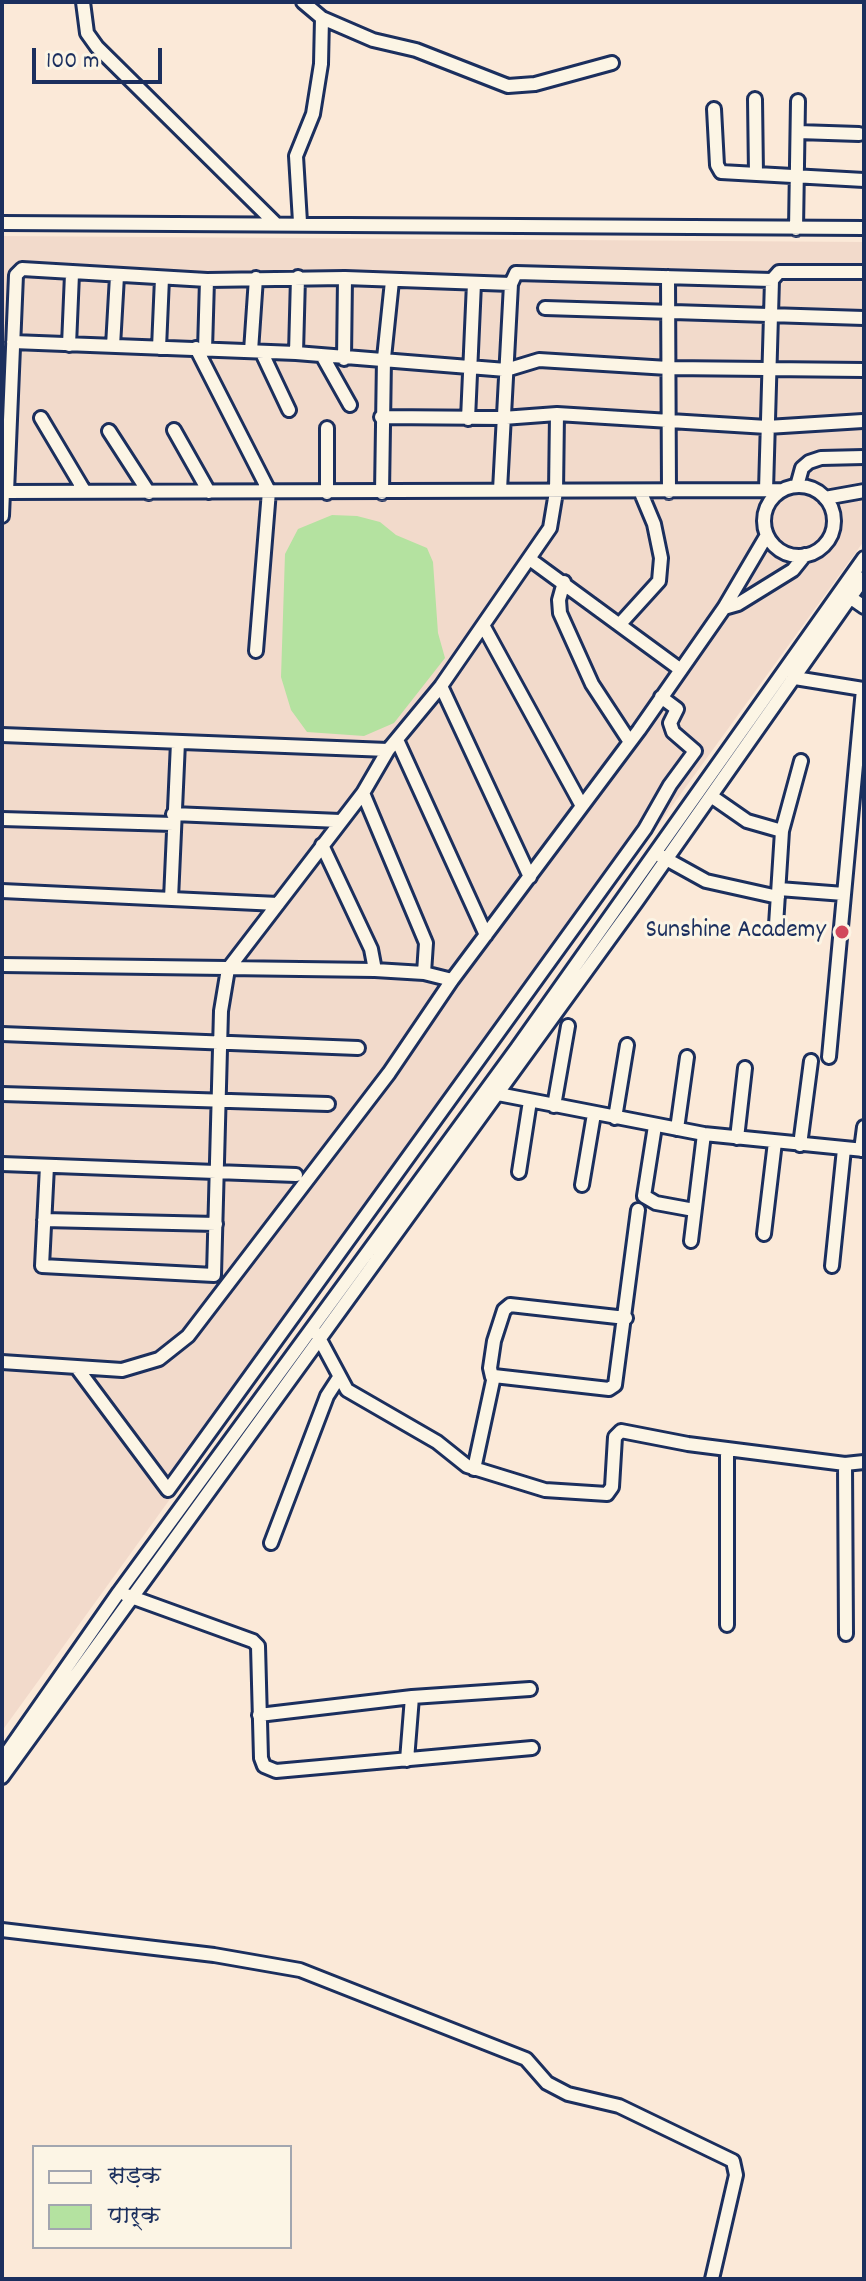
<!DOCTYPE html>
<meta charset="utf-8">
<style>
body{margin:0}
#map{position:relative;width:866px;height:2281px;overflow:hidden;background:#fbe9d8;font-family:Dekko,"Playpen Sans Deva",sans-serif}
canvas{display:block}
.frame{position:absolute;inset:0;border:4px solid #1b2f5e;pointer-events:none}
.legend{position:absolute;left:32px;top:2145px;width:260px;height:104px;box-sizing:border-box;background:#fcf5e5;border:2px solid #a2a6af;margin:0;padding:10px 14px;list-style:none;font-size:24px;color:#1b2f5e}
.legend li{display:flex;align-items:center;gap:16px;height:40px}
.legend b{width:40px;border:2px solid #a2a6af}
.scale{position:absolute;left:32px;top:48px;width:130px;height:36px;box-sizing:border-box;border:4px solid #1b2f5e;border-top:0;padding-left:10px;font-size:24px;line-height:28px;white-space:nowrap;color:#1b2f5e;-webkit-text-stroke:6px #fcf5e5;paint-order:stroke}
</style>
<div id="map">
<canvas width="866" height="2281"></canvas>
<div class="frame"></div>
<ul class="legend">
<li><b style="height:10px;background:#fcf5e5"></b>सड़क</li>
<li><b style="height:22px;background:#b4e2a0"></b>पार्क</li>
</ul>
<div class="scale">100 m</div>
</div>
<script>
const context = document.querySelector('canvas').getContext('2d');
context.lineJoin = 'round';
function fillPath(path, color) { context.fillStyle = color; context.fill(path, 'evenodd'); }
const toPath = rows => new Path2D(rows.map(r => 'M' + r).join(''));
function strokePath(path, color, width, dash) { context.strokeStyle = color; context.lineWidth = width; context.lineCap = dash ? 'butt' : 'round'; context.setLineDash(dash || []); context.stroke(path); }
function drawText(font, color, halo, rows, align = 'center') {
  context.font = font + ' Dekko,sans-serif'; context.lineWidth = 6; context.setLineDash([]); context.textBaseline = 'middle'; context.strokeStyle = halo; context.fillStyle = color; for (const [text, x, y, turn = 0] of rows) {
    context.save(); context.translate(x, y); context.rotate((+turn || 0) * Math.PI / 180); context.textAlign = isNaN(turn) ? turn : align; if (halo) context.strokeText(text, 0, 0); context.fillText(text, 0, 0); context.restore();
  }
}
const built = toPath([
 [2,236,864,242,864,541,2,1731]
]);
const green = toPath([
 [332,515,357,516,380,522,396,535,427,548,433,562,438,633,445,658,394,723,364,736,307,732,291,710,281,677,285,554,298,529]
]);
const minor = toPath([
 [83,2,87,33,97,47,274,222],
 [303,2,322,18,373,40,416,50,508,86,535,84,612,63],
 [755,99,756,174],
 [714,109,717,165,721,172,864,180],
 [798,132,859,134],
 [300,222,296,156,313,114,321,64,322,18],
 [2,223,864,228],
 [796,229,798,101],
 [668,277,669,492],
 [545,308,864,318],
 [13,342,296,353,506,370,539,360,668,368,864,370],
 [69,345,72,274],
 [113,346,117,276],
 [159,348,162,278],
 [196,348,269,491,256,651],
 [205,350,207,280],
 [251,351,256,278],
 [262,353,289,410],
 [296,353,298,277],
 [323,357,350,405],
 [344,359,345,278],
 [381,417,503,418,557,414,767,427,863,421],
 [41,418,85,492],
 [468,419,474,283],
 [327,428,327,493],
 [174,430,209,492],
 [109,431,149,493],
 [797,486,802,468,809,462,821,458,864,457],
 '764 521a35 35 0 1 1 70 0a35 35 0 1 1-70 0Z',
 [500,490,511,284,516,273,772,280],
 [766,490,772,280,779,272,864,272],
 [2,492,782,490],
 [7,492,16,275,22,269,207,280,345,278,511,284],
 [382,493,384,358,392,281],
 [825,498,864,491],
 [2,516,3,492],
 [531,560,681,670],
 [564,582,559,600,560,613,592,684,630,742],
 [844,593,864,607],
 [724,608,738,604,793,570,805,555],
 [620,624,659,581,661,558,654,524,641,493],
 [484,627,582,806],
 [795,678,863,689,829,1057],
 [441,686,530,877],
 [2,735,388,750],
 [398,742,486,935],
 [363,793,426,943,424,973],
 [711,796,747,821,782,831],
 [173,814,340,821],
 [2,819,173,824],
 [322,845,371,949,375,970],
 [659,855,706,881,778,897],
 [779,889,844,894],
 [2,891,278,904],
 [171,899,178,742],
 [776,925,782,831,801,761],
 [2,965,375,970,424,973,452,980],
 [2,1034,358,1048],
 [493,1093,704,1134,864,1150],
 [2,1094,328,1104],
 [554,1106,568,1026],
 [615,1118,627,1045],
 [655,1126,644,1196,656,1203,694,1210],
 [677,1129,687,1057],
 [737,1138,745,1068],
 [800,1145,811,1061],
 [861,1150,864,1127],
 [2,1164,296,1175],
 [47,1166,42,1266,214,1275,221,1011,228,969,363,793,388,750,441,686,550,528,556,492,557,414],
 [519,1172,530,1101],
 [582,1185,594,1114],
 [44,1220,216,1224],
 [764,1234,775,1142],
 [691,1241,704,1134],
 [832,1266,844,1149],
 [317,1334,347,1390,437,1442,467,1466,545,1490,607,1494,612,1487,615,1437,621,1431,688,1444,845,1464,864,1462],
 [2,1362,122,1370,159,1359,188,1336,389,1073,452,980,639,730,724,608,767,535],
 [77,1368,168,1490,645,829,670,785,695,751,673,732,670,723,677,709,661,697],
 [492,1377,490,1368,494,1341,504,1310,510,1305,626,1318],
 [727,1449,727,1625],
 [845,1464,846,1634],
 [474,1469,494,1376,609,1389,615,1385,638,1210],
 [271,1543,327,1396,338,1379],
 [126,1595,253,1641,258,1646,261,1758,264,1766,276,1771,532,1748],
 [259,1715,412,1697,530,1689],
 [2,1760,119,1592,517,1048,864,558],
 [407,1760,412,1697],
 [2,1777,637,901,864,578],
 [2,1930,214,1955,300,1970,526,2059,547,2083,568,2094,619,2106,733,2161,736,2175,712,2279]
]);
const markers = [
 [842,932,8,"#d1495b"]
];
const poiNames = [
 ["Sunshine Academy",826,932]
];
fillPath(built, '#f2dacb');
fillPath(green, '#b4e2a0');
strokePath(minor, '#1b2f5e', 18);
strokePath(minor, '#fcf5e5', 12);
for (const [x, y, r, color] of markers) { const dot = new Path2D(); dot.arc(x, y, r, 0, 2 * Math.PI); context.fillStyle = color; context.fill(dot); strokePath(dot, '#fcf5e5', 3); }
drawText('26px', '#1b2f5e', '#fcf5e5', poiNames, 'right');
</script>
